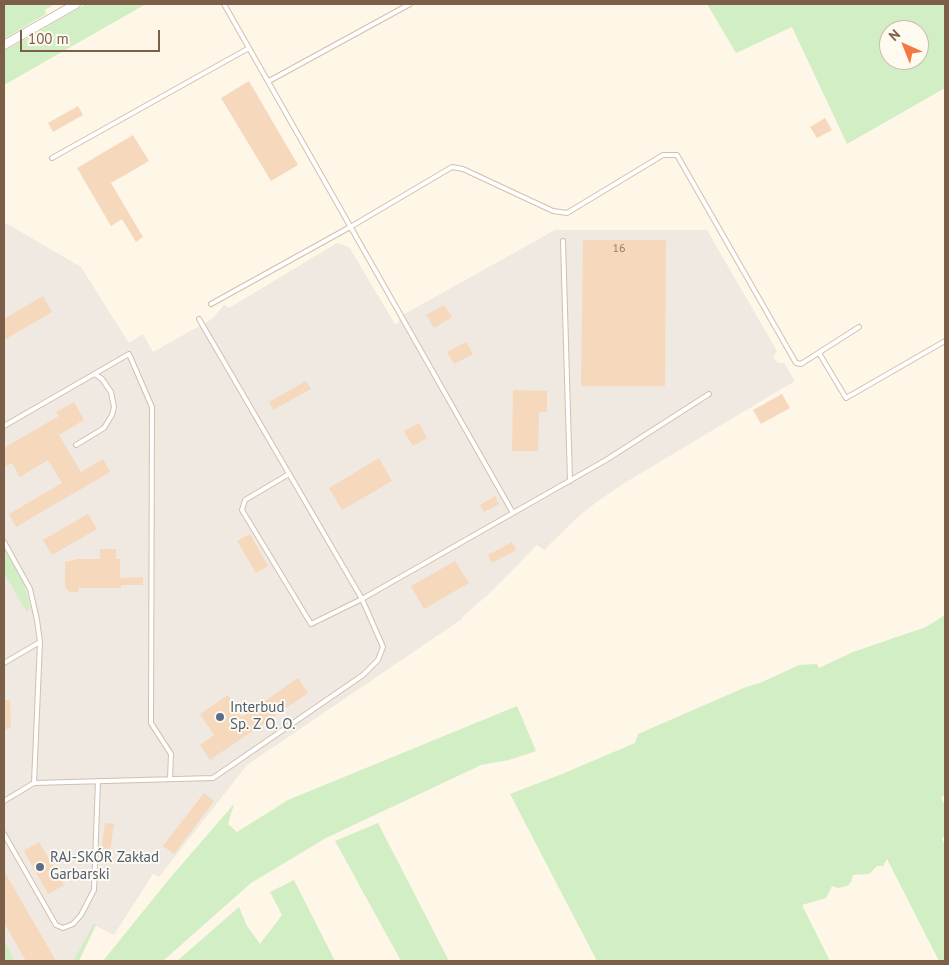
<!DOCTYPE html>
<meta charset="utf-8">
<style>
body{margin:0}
#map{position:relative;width:949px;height:965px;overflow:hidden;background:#fef7e7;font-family:"PT Sans",sans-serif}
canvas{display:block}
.frame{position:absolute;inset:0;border:5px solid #7b5f48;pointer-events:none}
.north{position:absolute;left:879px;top:20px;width:50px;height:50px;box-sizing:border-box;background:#fffaf0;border:1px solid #cabcad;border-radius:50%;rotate:316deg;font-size:14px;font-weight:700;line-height:20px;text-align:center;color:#7b5f48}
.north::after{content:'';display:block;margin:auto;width:18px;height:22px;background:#f37842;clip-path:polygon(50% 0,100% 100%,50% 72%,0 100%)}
.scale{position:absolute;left:20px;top:30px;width:140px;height:22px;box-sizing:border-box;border:2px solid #7b5f48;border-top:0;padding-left:6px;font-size:15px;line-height:18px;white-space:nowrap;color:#7b5f48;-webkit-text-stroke:4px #fffaf0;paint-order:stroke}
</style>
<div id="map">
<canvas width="949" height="965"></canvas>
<div class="frame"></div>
<div class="north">N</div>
<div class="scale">100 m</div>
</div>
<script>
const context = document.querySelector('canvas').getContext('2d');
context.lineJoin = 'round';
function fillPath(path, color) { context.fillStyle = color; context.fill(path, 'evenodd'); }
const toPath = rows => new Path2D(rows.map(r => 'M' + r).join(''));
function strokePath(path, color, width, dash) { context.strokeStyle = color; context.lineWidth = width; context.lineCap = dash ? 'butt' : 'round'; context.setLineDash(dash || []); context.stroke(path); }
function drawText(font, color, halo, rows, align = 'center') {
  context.font = font + ' "PT Sans",sans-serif'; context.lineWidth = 4; context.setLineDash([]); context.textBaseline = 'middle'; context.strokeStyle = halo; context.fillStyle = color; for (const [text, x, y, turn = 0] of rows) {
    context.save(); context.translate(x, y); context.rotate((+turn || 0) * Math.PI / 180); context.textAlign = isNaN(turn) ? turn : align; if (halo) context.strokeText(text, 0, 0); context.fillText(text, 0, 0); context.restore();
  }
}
const industrial = toPath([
 [4,222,81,267,129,343,143,334,153,352,212,319,224,305,229,308,337,243,349,247,395,324,399,323,399,317,555,230,707,230,777,351,773,357,778,363,784,363,795,381,623,484,594,504,580,515,544,550,537,545,490,593,463,616,462,619,247,765,159,877,153,874,114,935,94,925,73,961,15,961,4,940]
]);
const green = toPath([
 [4,4,51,4,52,6,45,10,46,14,4,39],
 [86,4,146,4,4,85,4,51],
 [707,4,945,4,945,88,847,144,792,27,736,53],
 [889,30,919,30,919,60,889,60],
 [4,549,23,582,30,606,27,612,4,573],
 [945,615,945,795,941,797,945,806,945,836,942,838,945,847,945,961,939,961,887,859,883,866,877,866,869,874,853,875,851,882,847,886,838,888,832,886,826,898,802,905,830,961,597,961,510,794,562,774,635,743,638,734,746,687,760,683,799,665,817,664,819,668,853,652,926,627],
 [517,706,536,751,509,760,481,765,326,838,251,883,163,961,103,961,170,878,234,804,228,824,237,832,288,800],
 [378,823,449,961,401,961,335,841],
 [294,880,335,961,177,961,239,907,247,926,260,944,282,915,270,892],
 [94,924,96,925,79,961,73,961],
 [4,940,15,961,4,961]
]);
const building = toPath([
 [249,81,298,165,271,181,221,98],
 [78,106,83,115,53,132,48,123],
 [825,118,832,130,817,138,810,127],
 [133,135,149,161,111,183,143,237,136,242,122,219,111,226,77,168],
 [583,240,666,240,665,386,581,386],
 [43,296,52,312,4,340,4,319],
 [444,305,452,317,434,328,426,315],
 [466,342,473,354,454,364,447,352],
 [306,381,311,389,273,410,269,402],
 [513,390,547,391,547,412,539,412,538,451,512,451],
 [782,394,790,408,761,424,753,410],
 [74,402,84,420,59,435,81,472,103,459,110,472,16,527,9,514,62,483,48,460,20,477,12,463,4,467,4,448,59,416,56,412],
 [419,423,427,438,413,446,404,431],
 [379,458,392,481,342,510,329,488],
 [495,496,499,504,484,512,480,505],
 [88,514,97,529,52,555,43,540],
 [250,534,268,566,256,573,237,541],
 [512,542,516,550,492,563,488,555],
 [100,549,116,549,116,559,120,559,120,578,143,577,143,585,121,585,121,588,79,588,78,592,69,592,65,587,65,562,78,559,100,559],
 [455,561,469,583,424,609,411,586],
 [298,678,308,693,210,760,200,745,214,735,200,714,228,695,242,717],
 [4,700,10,700,11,727,4,731],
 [204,793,214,801,174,854,163,846],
 [105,823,114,824,109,858,100,856],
 [39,842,64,885,48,894,24,851],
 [4,871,56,961,26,961,4,923]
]);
const service = toPath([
 [224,4,513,513],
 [269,81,410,4],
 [52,158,249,48],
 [563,241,570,481],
 [211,304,352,226,452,167,463,169,553,211,567,213,663,155,677,155,796,363,801,364,859,327],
 [819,353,846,398,945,341],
 [4,426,129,354,152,407,151,723,171,754,170,779],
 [76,445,104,428,112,415,114,407,111,392,102,379,95,374],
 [289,474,245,500,242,510,311,624,362,599,606,460,709,394],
 [4,542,30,589,37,620,40,642,34,783],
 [4,663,40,642],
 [4,801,34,783,213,778,363,675,378,660,383,647,362,599,199,319],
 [4,834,56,925,63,928,73,924,81,915,94,890,98,781]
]);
const minor = toPath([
 [4,45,76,4]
]);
const markers = [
 [220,717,5,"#5c6f8a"],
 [40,867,5,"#5c6f8a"]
];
const numberNames = [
 ["16",619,249]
];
const serviceNames = [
 ["Interbud",230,708],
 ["Sp. Z O. O.",230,725],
 ["RAJ-SKÓR Zakład",50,858],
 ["Garbarski",50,875]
];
fillPath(industrial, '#efe9e1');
fillPath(green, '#d1eec4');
fillPath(building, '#f6d8bc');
strokePath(service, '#d2c0ab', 6);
strokePath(minor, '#d2c0ab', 10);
strokePath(service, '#fff', 4);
strokePath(minor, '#fff', 8);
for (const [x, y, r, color] of markers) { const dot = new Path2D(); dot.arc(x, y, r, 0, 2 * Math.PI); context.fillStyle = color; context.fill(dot); strokePath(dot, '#fffaf0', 2); }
drawText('12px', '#9a7d65', null, numberNames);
drawText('15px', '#4e5e75', '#fffaf0', serviceNames, 'left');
</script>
